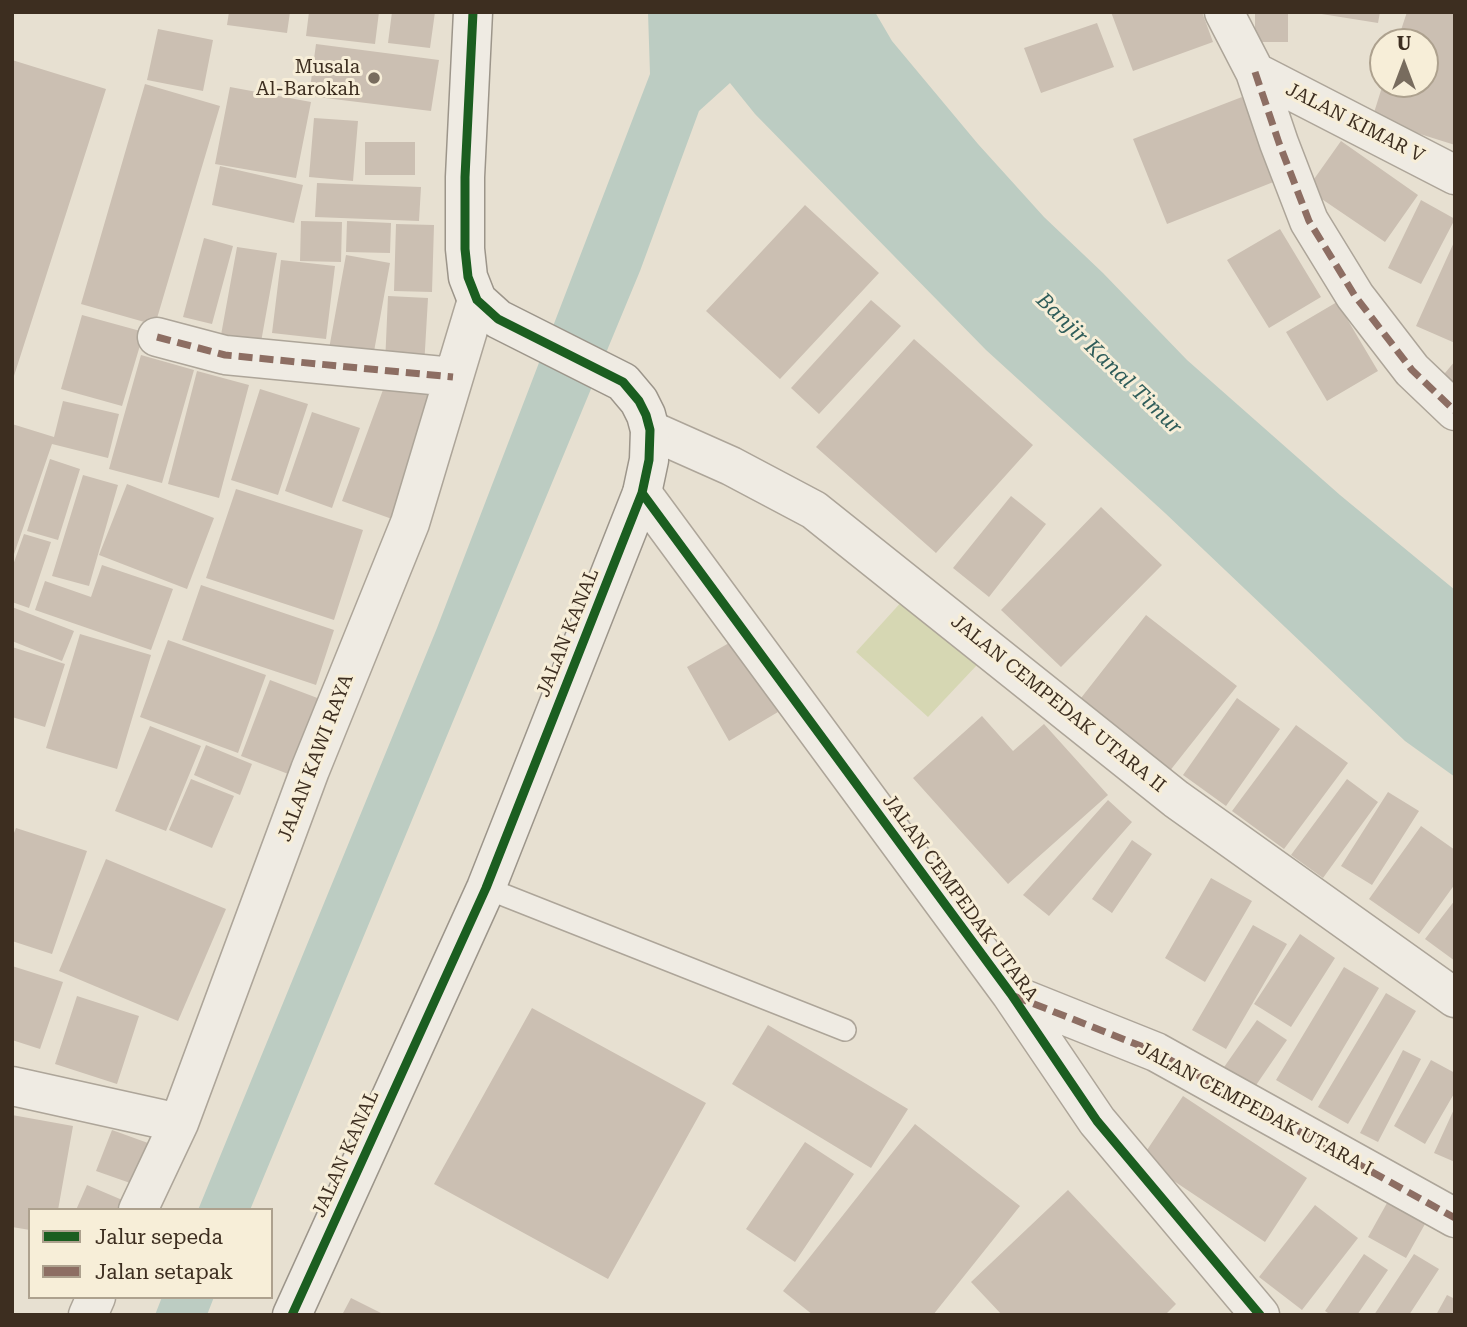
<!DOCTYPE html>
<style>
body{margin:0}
#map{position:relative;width:1467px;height:1327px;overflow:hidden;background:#e7e0d1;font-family:"Roboto Serif",serif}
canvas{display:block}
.frame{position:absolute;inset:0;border:14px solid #3d2e20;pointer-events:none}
.legend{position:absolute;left:28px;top:1208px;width:245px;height:91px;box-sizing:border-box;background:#f7eed8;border:2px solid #ada18e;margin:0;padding:9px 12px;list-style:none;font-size:21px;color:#3d2e20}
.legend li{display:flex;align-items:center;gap:14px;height:35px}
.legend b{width:35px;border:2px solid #ada18e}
.north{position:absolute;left:1369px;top:28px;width:70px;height:70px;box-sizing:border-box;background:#f7eed8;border:2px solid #ada18e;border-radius:50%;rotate:0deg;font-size:19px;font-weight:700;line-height:28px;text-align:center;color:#3d2e20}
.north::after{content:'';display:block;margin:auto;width:24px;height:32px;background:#786c5e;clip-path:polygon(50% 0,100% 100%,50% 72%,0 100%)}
</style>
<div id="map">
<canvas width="1467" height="1327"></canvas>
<div class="frame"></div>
<ul class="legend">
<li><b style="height:9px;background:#1b5e20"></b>Jalur sepeda</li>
<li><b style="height:9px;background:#8d6e63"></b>Jalan setapak</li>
</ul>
<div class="north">U</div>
</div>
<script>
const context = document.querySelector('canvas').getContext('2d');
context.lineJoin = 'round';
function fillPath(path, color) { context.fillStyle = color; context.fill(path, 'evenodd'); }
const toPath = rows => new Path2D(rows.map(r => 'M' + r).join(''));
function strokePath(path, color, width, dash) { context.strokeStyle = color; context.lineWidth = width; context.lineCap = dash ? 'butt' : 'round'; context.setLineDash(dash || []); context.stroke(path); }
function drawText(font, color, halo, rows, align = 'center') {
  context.font = font + ' "Roboto Serif",serif'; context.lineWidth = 6; context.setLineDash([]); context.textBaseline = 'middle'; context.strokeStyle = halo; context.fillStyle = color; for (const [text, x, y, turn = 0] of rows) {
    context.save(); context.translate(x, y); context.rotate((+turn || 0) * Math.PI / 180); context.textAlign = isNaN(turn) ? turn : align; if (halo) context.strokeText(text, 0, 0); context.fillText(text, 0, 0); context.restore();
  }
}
const green = toPath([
 [904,599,977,665,928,717,856,652]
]);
const water = toPath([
 [648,12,875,12,892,41,978,144,1044,217,1103,273,1187,360,1340,495,1455,590,1455,777,1405,741,1165,513,986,350,755,114,730,83,699,111,640,271,250,1210,198,1210,437,628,650,74],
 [162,1297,214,1297,207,1315,155,1315]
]);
const building = toPath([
 [229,12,290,12,287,33,227,25],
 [309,12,379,12,375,44,306,36],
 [392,12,435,12,430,48,388,43],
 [1111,12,1202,12,1213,42,1133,71],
 [1255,12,1288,12,1288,42,1255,42],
 [1309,12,1380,12,1378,23],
 [1407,12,1455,12,1455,145,1372,119,1383,84,1425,84,1425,42,1397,42],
 [1097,23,1114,67,1041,93,1024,48],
 [158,29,213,40,203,91,147,80],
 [316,44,439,60,431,111,309,96],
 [12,60,106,89,13,379,12,379],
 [145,84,220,106,155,325,81,304],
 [230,87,311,102,296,178,215,164],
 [1242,97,1276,181,1167,224,1133,139],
 [314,118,358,121,353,181,309,177],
 [1341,141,1418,195,1385,242,1307,189],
 [365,142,415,142,415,175,365,175],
 [220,166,303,185,294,223,212,205],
 [317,183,421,187,419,221,315,217],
 [1421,200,1455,219,1421,284,1388,268],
 [805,205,879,273,780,379,706,311],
 [301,221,342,222,341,262,300,261],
 [347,221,391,223,390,253,346,252],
 [396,224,434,225,432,292,394,291],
 [1280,229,1321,297,1269,328,1227,260],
 [204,238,233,246,212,324,183,317],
 [1455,240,1455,343,1416,326],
 [237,247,277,253,261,342,221,335],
 [346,255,390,263,373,357,329,349],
 [281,260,335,266,326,339,272,333],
 [388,296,428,298,424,367,385,364],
 [871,300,901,326,819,414,791,388],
 [1337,302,1378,371,1327,401,1286,332],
 [82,315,144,332,122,406,61,389],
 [914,339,1033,445,936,553,816,447],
 [141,355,194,370,162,483,109,469],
 [1455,361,1455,391,1440,379],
 [197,371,249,385,219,498,168,484],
 [387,379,437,397,392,519,342,501],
 [260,389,308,404,278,495,231,480],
 [63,401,119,414,108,458,52,444,12,560,12,424,54,437],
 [312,412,360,428,332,508,285,491],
 [50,459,80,469,58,540,27,531],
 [83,475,118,485,89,586,52,576],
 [127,484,214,518,187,589,99,555],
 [236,489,363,530,334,620,206,578],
 [1011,496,1046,524,989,597,953,568],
 [1101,507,1162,565,1061,667,1001,610],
 [24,534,51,542,29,608,12,602,12,568],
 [102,565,173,589,151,650,35,610,45,581,91,597],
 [201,585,334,630,316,685,182,640],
 [12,607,74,631,62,661,12,641],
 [1146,615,1237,686,1165,777,1074,707],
 [80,634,151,655,117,769,46,748],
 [736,639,778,712,729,741,687,667],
 [168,640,266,675,238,753,140,717],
 [12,647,65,664,45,727,12,717],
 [270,680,320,699,291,775,241,756],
 [1237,698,1280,729,1226,806,1183,775],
 [982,716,1013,751,1044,724,1108,795,1008,884,913,778],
 [1296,725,1348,763,1284,849,1232,811],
 [150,726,201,746,166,831,115,811],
 [206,745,252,764,240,795,194,775],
 [191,779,234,796,212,848,169,830],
 [1347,779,1378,802,1323,878,1291,855],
 [1388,792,1419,811,1372,885,1341,866],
 [1108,800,1132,822,1049,916,1023,895],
 [1421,826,1455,850,1455,884,1419,934,1369,899],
 [16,828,87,851,52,954,12,941,12,838],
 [1132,840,1152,854,1112,913,1092,899],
 [106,859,226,909,178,1021,59,971],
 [1211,878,1252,901,1205,982,1165,958],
 [1455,900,1455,961,1425,939],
 [1253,925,1287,944,1226,1049,1192,1030],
 [1300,934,1335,958,1291,1027,1254,1004],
 [12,966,63,982,40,1049,12,1040],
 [1344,967,1379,988,1312,1101,1276,1080],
 [1386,993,1416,1011,1348,1124,1318,1107],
 [77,996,139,1016,117,1084,55,1064],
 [532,1008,706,1103,608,1279,434,1184],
 [1257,1020,1287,1040,1252,1091,1222,1070],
 [768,1025,908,1109,871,1168,732,1084],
 [1403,1050,1421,1059,1378,1142,1360,1133],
 [1431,1060,1455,1073,1455,1092,1425,1144,1394,1126],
 [1183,1096,1307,1178,1265,1242,1141,1159],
 [1455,1107,1455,1162,1434,1153],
 [12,1115,73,1126,58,1210,30,1210,30,1230,12,1227],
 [915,1124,1020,1206,933,1315,813,1315,783,1291],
 [112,1130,148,1143,133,1184,96,1171],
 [805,1142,854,1174,795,1262,746,1229],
 [87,1185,127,1202,124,1210,76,1210],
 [1068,1190,1176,1304,1165,1315,1002,1315,971,1282],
 [1387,1203,1425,1224,1406,1258,1368,1237],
 [1315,1205,1358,1238,1302,1310,1259,1277],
 [1364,1254,1388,1270,1357,1315,1331,1315,1325,1311],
 [1414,1254,1439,1269,1409,1315,1374,1315],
 [1447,1295,1455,1299,1455,1315,1436,1315],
 [351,1298,385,1315,342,1315]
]);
const lane = toPath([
 [486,888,845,1030]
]);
const street = toPath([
 [1224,12,1255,72,1279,143,1309,221,1355,296,1412,370,1455,411],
 [1255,72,1455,175],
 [157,337,225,355,453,377],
 [650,430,731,466,814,510,1176,799,1455,998],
 [642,493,1011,994,1097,1121,1260,1315],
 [1011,994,1156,1052,1455,1218],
 [12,1086,179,1123],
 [138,1210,179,1123,310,770,410,523,477,300],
 [88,1315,96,1297]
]);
const secondary = toPath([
 [292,1315,486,888,642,493,649,460,650,430,646,415,639,401,623,382,498,319,477,300,468,277,465,249,465,177,473,12]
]);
const quiet = toPath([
 [1255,72,1279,143,1309,221,1355,296,1412,370,1455,411],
 [157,337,225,355,453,377],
 [1014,996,1156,1052,1455,1218]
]);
const cycleway = toPath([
 [642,493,1011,994,1097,1121,1260,1315],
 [292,1315,486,888,642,493,649,460,650,430,646,415,639,401,623,382,498,319,477,300,468,277,465,249,465,177,473,12]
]);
const markers = [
 [374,78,7,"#786c5e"]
];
const poiNames = [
 ["Musala",360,67],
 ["Al-Barokah",360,89]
];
const streetNames = [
 ["JALAN KIMAR V",1355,123,27],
 ["JALAN KANAL",568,633,-68],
 ["JALAN CEMPEDAK UTARA II",1058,704,39],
 ["JALAN KAWI RAYA",316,758,-69],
 ["JALAN CEMPEDAK UTARA",960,898,54],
 ["JALAN CEMPEDAK UTARA I",1255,1109,28],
 ["JALAN KANAL",346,1154,-66]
];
const waterNames = [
 ["Banjir Kanal Timur",1109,364,44]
];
fillPath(green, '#d6d7b3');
fillPath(water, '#bcccc2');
fillPath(building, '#cbbfb2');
strokePath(lane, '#ada599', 24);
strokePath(street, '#ada599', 41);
strokePath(secondary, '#9c958a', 41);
strokePath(lane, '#efebe3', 21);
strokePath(street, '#efebe3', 38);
strokePath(secondary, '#efebe3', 38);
strokePath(quiet, '#8d6e63', 7, [14, 7]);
strokePath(cycleway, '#1b5e20', 9);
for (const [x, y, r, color] of markers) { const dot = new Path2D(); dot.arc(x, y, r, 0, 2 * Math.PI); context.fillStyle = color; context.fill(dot); strokePath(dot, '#f7eed8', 2.5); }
drawText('19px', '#3d2e20', '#f7eed8', poiNames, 'right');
drawText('19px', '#3d2e20', '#f7eed8', streetNames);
drawText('italic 21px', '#2f5d5a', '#f7eed8', waterNames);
</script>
